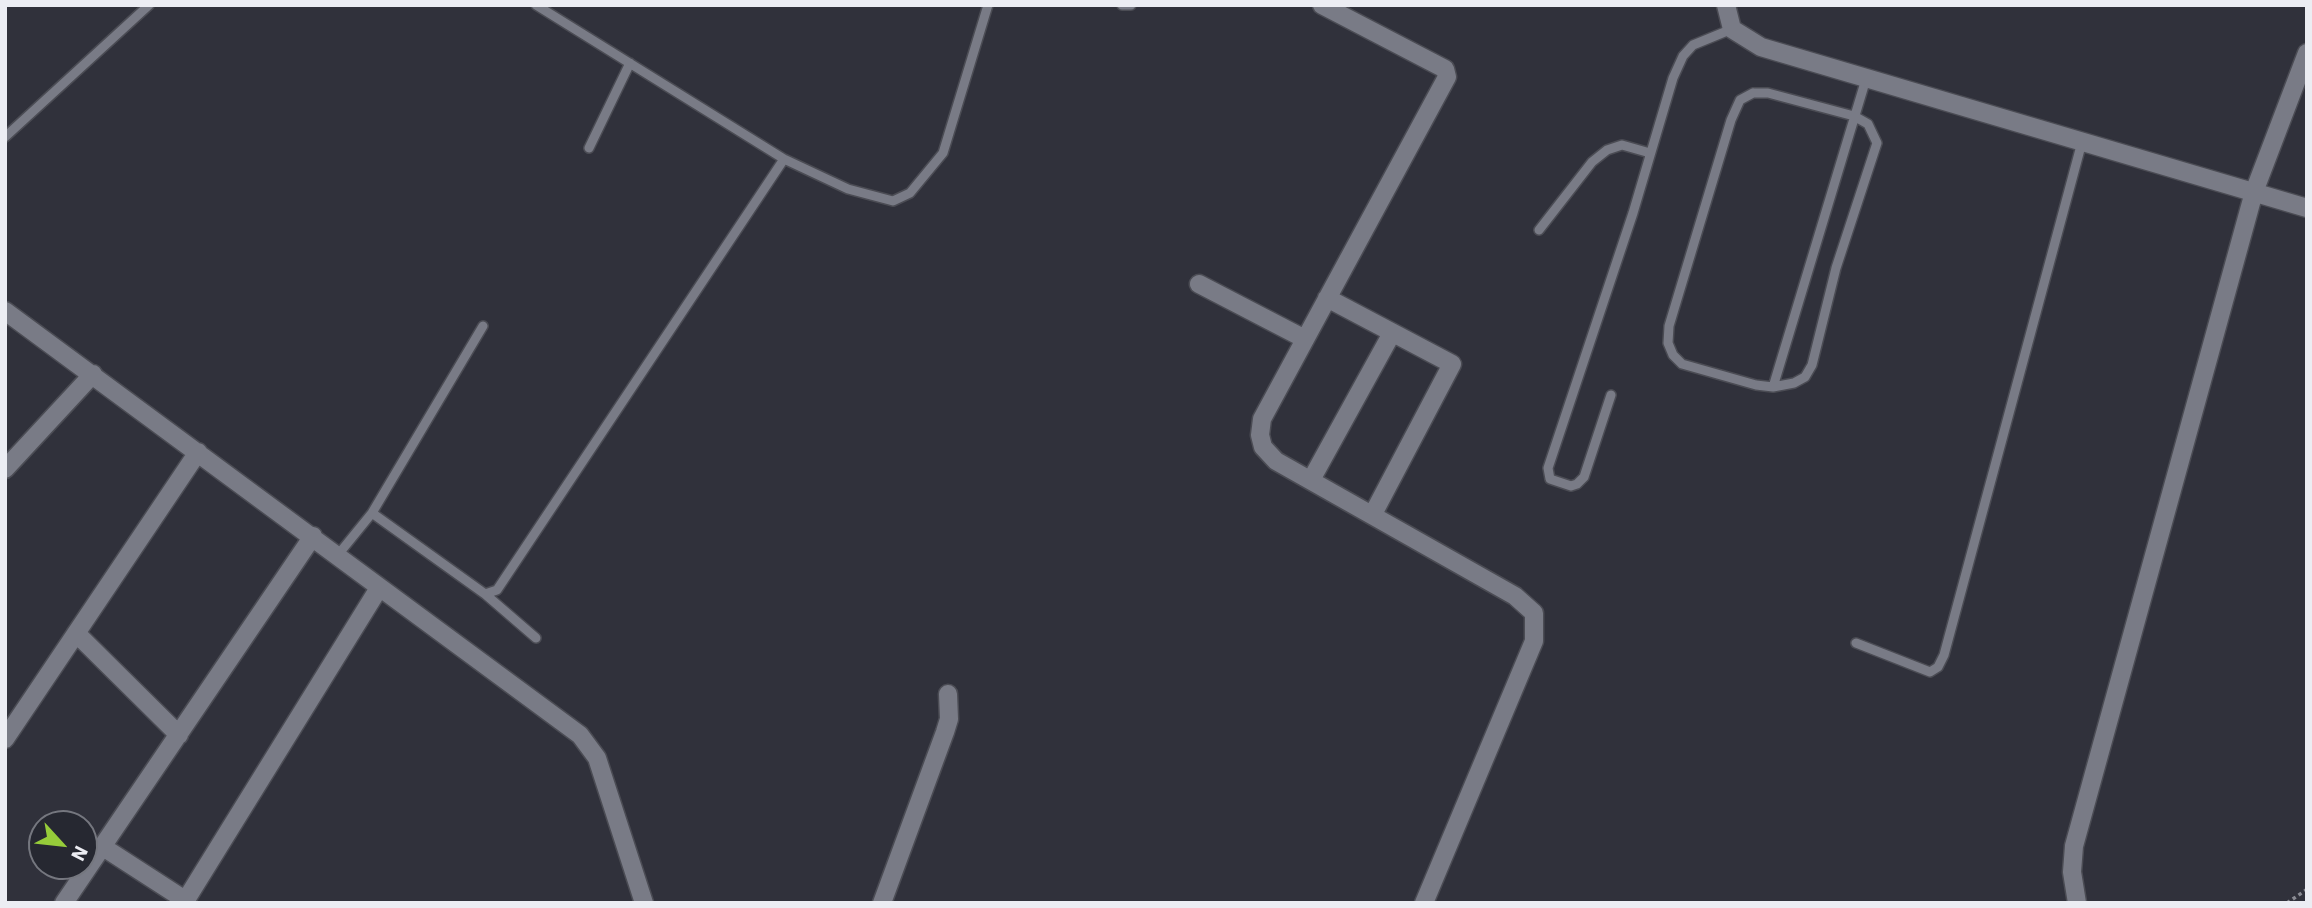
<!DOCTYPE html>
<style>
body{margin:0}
#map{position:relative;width:2312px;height:908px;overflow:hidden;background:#30313b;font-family:"IBM Plex Sans",sans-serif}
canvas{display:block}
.frame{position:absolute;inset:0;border:7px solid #ecedf3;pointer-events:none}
.north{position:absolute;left:28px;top:810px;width:70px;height:70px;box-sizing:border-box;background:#262831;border:2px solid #75777f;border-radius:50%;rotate:117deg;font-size:19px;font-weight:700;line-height:28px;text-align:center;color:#ecedf3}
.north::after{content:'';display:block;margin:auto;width:24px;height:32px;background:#96cc3a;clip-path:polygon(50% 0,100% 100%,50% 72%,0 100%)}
</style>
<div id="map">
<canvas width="2312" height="908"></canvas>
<div class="frame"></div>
<div class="north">N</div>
</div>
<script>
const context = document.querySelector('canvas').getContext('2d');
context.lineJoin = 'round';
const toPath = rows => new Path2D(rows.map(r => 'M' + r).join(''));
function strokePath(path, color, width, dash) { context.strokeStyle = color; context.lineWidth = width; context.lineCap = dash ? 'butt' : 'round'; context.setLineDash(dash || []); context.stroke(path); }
const path = toPath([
 [2287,903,2306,890]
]);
const service = toPath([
 [536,5,784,159,848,189,893,201,910,193,943,153,988,5],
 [1122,5,1131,5],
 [1753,93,1768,93,1854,116,1868,124,1877,143,1836,268,1812,365,1805,377,1794,383,1773,387,1756,385,1682,364,1673,355,1668,343,1669,326,1731,120,1740,100,1753,93],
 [5,137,149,5],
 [589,148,630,63],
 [1539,230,1592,162,1607,150,1622,145,1650,153],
 [1773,387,1866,79],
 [1611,395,1584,477,1577,484,1571,486,1550,479,1548,468,1633,213,1673,78,1683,56,1693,45,1732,29],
 [372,513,483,326],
 [337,556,372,513,485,594,497,590,784,159],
 [485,594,536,638],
 [1856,643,1930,672,1938,667,1944,655,2082,142]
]);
const minor = toPath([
 [1322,5,1445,69,1447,77,1262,419,1260,435,1263,447,1276,461,1515,596,1534,613,1534,641,1424,903],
 [1726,5,1732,29,1761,47,2307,208],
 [1199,284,1305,339],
 [1327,298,1452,364,1373,514],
 [5,311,580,735,597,758,644,903],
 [5,469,93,374],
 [1311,480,1392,333],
 [76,633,179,735],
 [5,739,198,452],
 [103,847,185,900],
 [64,903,313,536],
 [184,903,379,588],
 [882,903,945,732,949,719,948,694],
 [2077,903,2072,872,2074,846,2254,192,2307,53]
]);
strokePath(service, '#4b4c54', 12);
strokePath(minor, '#4b4c54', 21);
strokePath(path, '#8a8b93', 3.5, [3.5, 3.5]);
strokePath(service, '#797b86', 9);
strokePath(minor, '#797b86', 18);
</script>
